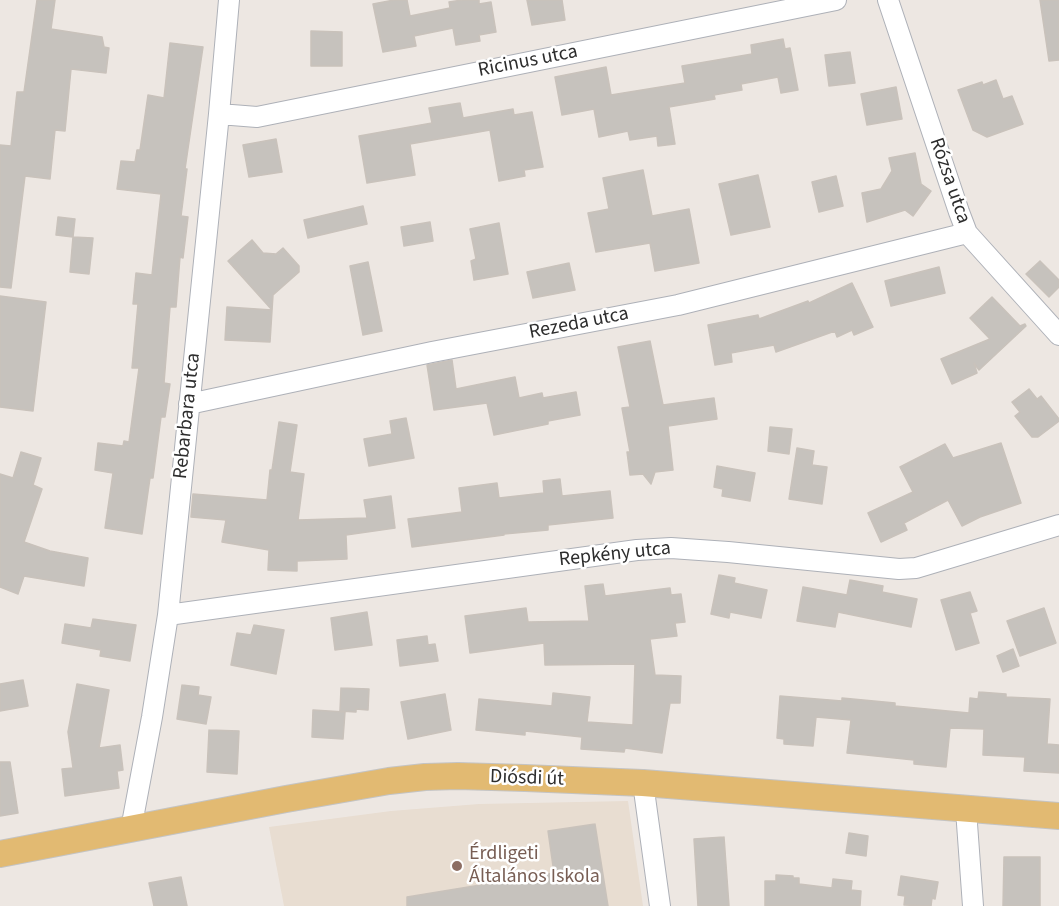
<!DOCTYPE html>
<meta charset="utf-8">
<style>
body{margin:0}
canvas{display:block;background:#ede7e2}
</style>
<canvas width="1059" height="906"></canvas>
<script>
const context = document.querySelector('canvas').getContext('2d');
context.lineJoin = 'round';
function fillPath(path, color) { context.fillStyle = color; context.fill(path, 'evenodd'); }
const toPath = rows => new Path2D(rows.map(r => 'M' + r).join(''));
function strokePath(path, color, width, dash) { context.strokeStyle = color; context.lineWidth = width; context.lineCap = dash ? 'butt' : 'round'; context.setLineDash(dash || []); context.stroke(path); }
function drawText(font, color, halo, rows, align = 'center') {
  context.font = font + ' "Source Sans 3",sans-serif'; context.lineWidth = 5; context.setLineDash([]); context.textBaseline = 'middle'; context.strokeStyle = halo; context.fillStyle = color; for (const [text, x, y, turn = 0] of rows) {
    context.save(); context.translate(x, y); context.rotate((+turn || 0) * Math.PI / 180); context.textAlign = isNaN(turn) ? turn : align; if (halo) context.strokeText(text, 0, 0); context.fillText(text, 0, 0); context.restore();
  }
}
const education = toPath([
 [628,801,643,906,284,906,269,827,391,811,479,804]
]);
const building = toPath([
 [37,0,55,0,51,29,102,37,104,47,109,48,106,73,71,69,65,131,55,130,50,179,25,176,11,288,0,287,0,145,11,146,17,92,24,92,37,0],
 [394,0,407,0,410,16,450,8,449,2,462,0,479,0,479,4,491,2,496,32,479,35,480,41,456,45,453,28,414,36,416,46,383,52,373,4,394,0],
 [527,0,562,0,565,20,532,25,527,0],
 [1040,0,1059,0,1059,60,1049,61,1040,0],
 [311,31,342,32,342,66,311,66,311,31],
 [783,39,785,49,790,48,798,90,781,93,778,77,741,84,742,90,714,95,715,99,669,107,675,144,658,146,657,136,630,140,628,131,599,137,594,109,562,115,555,77,606,67,611,95,685,83,682,66,752,54,751,45,783,39],
 [170,43,203,47,185,169,187,169,181,216,188,217,183,258,180,257,176,307,170,307,164,383,170,384,165,417,161,417,153,478,150,478,142,534,105,528,113,473,95,470,98,443,123,446,124,441,129,442,139,368,132,368,138,304,133,304,136,273,152,275,161,194,117,189,121,161,135,162,137,150,140,150,148,95,164,98,170,43],
 [850,52,855,83,829,86,825,55,850,52],
 [996,80,1003,99,1012,96,1023,124,987,137,973,130,958,90,982,82,983,85,996,80],
 [896,87,902,119,867,125,861,94,896,87],
 [460,103,463,118,513,109,514,115,532,112,543,167,524,170,525,176,499,181,490,130,410,144,415,175,367,183,359,136,432,123,429,108,460,103],
 [276,139,282,172,249,177,243,145,276,139],
 [915,153,921,184,931,191,913,216,905,210,867,222,862,193,881,189,892,171,889,158,915,153],
 [643,170,652,216,689,209,699,263,655,271,650,243,596,252,588,213,609,209,603,178,643,170],
 [758,175,770,227,731,235,719,184,758,175],
 [836,176,843,206,819,212,812,182,836,176],
 [363,206,367,224,308,238,304,220,363,206],
 [58,217,75,219,73,237,56,235,58,217],
 [430,222,433,241,404,246,401,227,430,222],
 [499,223,508,274,474,280,471,261,476,259,470,229,499,223],
 [73,237,93,238,89,274,70,272,73,237],
 [252,240,263,253,276,254,283,248,299,266,299,272,273,295,270,342,225,340,227,307,272,310,228,261,252,240],
 [1040,261,1059,280,1059,287,1049,297,1026,274,1040,261],
 [368,262,382,331,363,335,350,266,368,262],
 [569,263,575,290,533,298,527,272,569,263],
 [939,267,945,293,891,306,885,281,939,267],
 [852,283,873,327,854,335,852,330,837,337,835,331,776,352,774,345,731,353,732,362,715,365,708,325,758,315,759,319,808,301,809,303,852,283],
 [0,296,46,302,33,411,0,407,0,296],
 [992,297,1020,326,1025,324,1026,326,979,370,974,363,977,373,952,384,941,359,990,339,970,318,992,297],
 [650,341,663,405,714,398,717,419,668,426,673,470,655,472,651,484,643,474,630,475,627,452,630,452,622,408,630,407,618,347,650,341],
 [452,360,456,389,515,377,519,398,542,393,543,398,576,392,580,415,548,421,548,424,494,435,487,403,434,410,427,365,452,360],
 [1029,389,1037,399,1041,396,1059,419,1059,421,1038,437,1032,437,1015,416,1020,412,1012,402,1029,389],
 [406,418,414,458,369,466,364,439,392,434,390,421,406,418],
 [279,422,297,425,290,472,304,474,298,520,367,518,364,500,391,496,395,528,346,535,347,559,297,561,297,571,268,570,269,550,222,542,226,520,191,517,193,494,267,500,270,470,272,470,279,422],
 [770,427,792,429,789,454,768,451,770,427],
 [1001,443,1021,503,980,517,962,526,948,500,904,523,907,530,881,542,868,513,913,492,900,467,945,444,953,458,1001,443],
 [797,448,814,451,812,465,827,467,822,504,789,499,797,448],
 [21,452,41,458,33,485,42,489,24,542,50,551,88,558,84,586,24,576,18,594,0,587,0,474,13,478,21,452],
 [717,466,755,473,750,501,722,496,723,489,714,487,717,466],
 [560,479,562,496,610,491,613,518,548,525,548,530,504,534,504,535,412,547,408,519,462,512,459,488,497,483,499,498,544,493,543,481,560,479],
 [719,575,735,578,734,583,767,590,761,618,730,612,729,618,711,614,719,575],
 [850,580,883,586,882,592,917,599,911,627,838,612,835,627,797,621,803,587,847,595,850,580],
 [603,584,605,596,670,588,671,595,681,594,685,622,675,623,677,636,650,639,655,675,681,676,680,703,670,703,662,753,625,748,624,752,581,749,582,737,525,731,525,735,476,730,479,699,552,706,553,693,590,697,587,722,633,725,635,664,545,665,544,643,470,653,465,616,526,608,528,622,589,621,585,586,603,584],
 [970,592,977,611,970,613,979,643,956,650,941,600,970,592],
 [1044,608,1056,643,1020,656,1007,621,1044,608],
 [367,612,372,645,335,650,331,618,367,612],
 [93,619,136,625,130,661,100,656,101,650,62,643,65,624,91,628,93,619],
 [254,625,284,630,276,674,231,665,237,633,251,635,254,625],
 [427,636,428,645,435,644,438,661,400,666,397,640,427,636],
 [1013,649,1019,666,1003,672,997,656,1013,649],
 [23,680,28,706,0,711,0,684,23,680],
 [77,684,109,690,99,748,120,745,123,770,117,771,119,788,65,796,62,769,73,768,68,732,77,684],
 [182,685,199,687,198,695,211,697,206,724,177,719,182,685],
 [341,688,369,689,368,710,356,709,356,712,340,711,341,688],
 [979,692,1006,694,1006,697,1050,699,1047,744,1059,745,1059,773,1024,771,1025,757,983,755,984,729,950,728,946,767,914,764,914,760,847,753,851,720,816,717,813,746,784,744,784,739,777,738,780,696,842,701,842,698,895,703,895,706,969,713,970,698,978,699,979,692],
 [445,694,451,730,408,739,401,702,445,694],
 [313,710,345,712,343,739,312,737,313,710],
 [209,730,239,731,237,774,207,772,209,730],
 [0,762,10,762,18,813,0,816,0,762],
 [595,824,608,906,407,906,407,897,554,873,548,831,595,824],
 [849,833,868,836,866,856,846,853,849,833],
 [724,837,729,906,698,906,694,839,724,837],
 [1004,857,1040,857,1040,906,1003,906,1004,857],
 [776,875,793,876,793,878,799,878,799,884,832,888,833,879,852,881,851,890,861,891,860,906,765,906,765,881,776,881,776,875],
 [901,876,938,882,935,899,932,898,931,906,904,905,905,896,898,895,901,876],
 [181,877,187,906,154,906,149,883,181,877]
]);
const minor = toPath([
 [888,0,959,212,967,233,1059,335],
 [219,114,257,117,836,0],
 [189,404,432,352,678,305,967,233],
 [168,615,637,550,671,548,728,552,899,569,916,568,1059,525],
 [643,783,660,906],
 [966,810,973,906],
 [131,829,152,717,168,615,219,114,229,0]
]);
const major = toPath([
 [0,854,286,799,389,781,425,777,458,776,525,778,643,783,1059,816]
]);
const markers = [
 [457,866,6,"#8d6e63"]
];
const streetNames = [
 ["Ricinus utca",528,62,-11],
 ["Rózsa utca",949,181,71],
 ["Rezeda utca",579,324,-11],
 ["Rebarbara utca",188,416,-84],
 ["Repkény utca",615,555,-6],
 ["Diósdi út",527,779,2]
];
const educationNames = [
 ["Érdligeti",469,855],
 ["Általános Iskola",469,878]
];
fillPath(education, '#e8ddd1');
fillPath(building, '#c6c2bd');
strokePath(building, '#c9c2bb', 1.5);
strokePath(minor, '#aeb1b8', 22);
strokePath(major, '#c4c4c4', 28);
strokePath(minor, '#fff', 20);
strokePath(major, '#e2ba72', 26);
for (const [x, y, r, color] of markers) { const dot = new Path2D(); dot.arc(x, y, r, 0, 2 * Math.PI); context.fillStyle = color; context.fill(dot); strokePath(dot, '#fff', 2); }
drawText('20px', '#2d2d2d', '#fff', streetNames);
drawText('20px', '#785e54', '#fff', educationNames, 'left');
</script>
